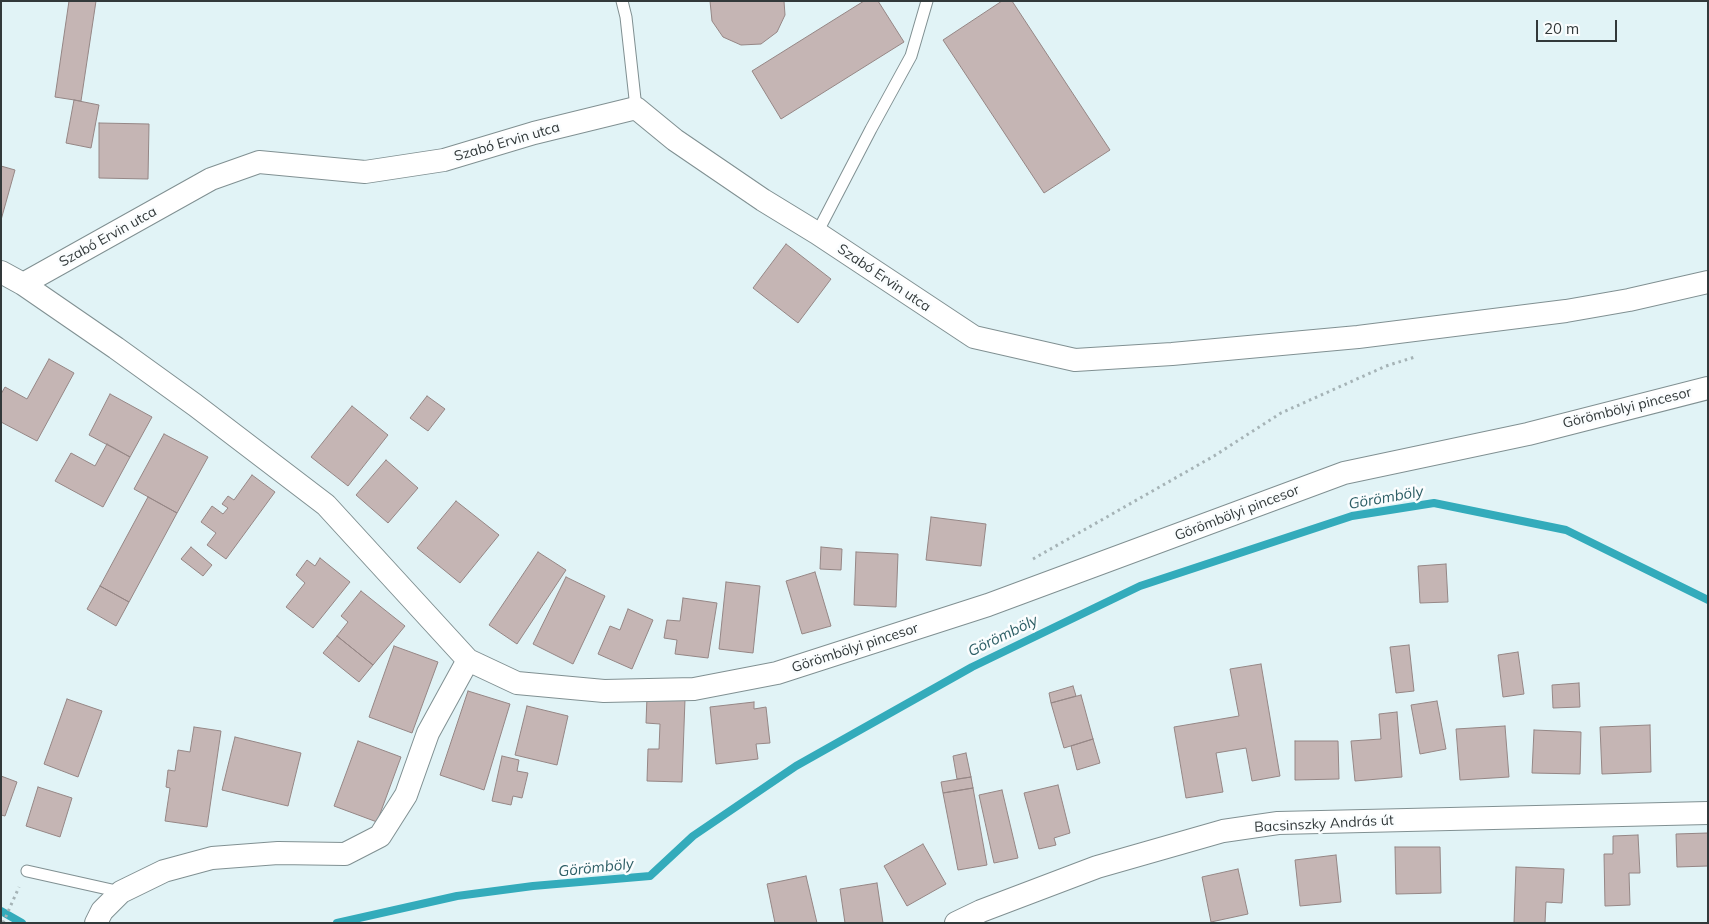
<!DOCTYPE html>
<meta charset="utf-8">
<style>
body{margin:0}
#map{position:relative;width:1709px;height:924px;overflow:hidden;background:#e1f3f6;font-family:Mulish,sans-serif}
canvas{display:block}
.frame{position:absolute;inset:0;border:2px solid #32393a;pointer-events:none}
.scale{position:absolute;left:1536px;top:20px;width:81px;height:22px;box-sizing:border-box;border:2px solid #32393a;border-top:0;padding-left:6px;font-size:15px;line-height:18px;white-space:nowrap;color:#32393a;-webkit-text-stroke:4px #fafdfe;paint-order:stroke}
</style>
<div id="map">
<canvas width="1709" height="924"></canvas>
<div class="frame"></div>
<div class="scale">20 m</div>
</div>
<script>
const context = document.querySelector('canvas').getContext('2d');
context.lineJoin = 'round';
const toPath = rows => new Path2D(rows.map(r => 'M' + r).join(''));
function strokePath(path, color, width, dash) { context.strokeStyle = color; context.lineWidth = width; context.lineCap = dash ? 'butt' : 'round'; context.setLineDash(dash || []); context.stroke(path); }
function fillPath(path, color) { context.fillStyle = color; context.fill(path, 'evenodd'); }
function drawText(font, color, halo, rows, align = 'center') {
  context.font = font + ' Mulish,sans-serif'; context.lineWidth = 5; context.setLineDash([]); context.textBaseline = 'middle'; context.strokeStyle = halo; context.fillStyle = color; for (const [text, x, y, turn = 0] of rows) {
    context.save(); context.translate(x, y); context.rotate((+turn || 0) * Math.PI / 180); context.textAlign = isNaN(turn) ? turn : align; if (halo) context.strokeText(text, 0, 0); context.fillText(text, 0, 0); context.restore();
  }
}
const stream = toPath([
 [1,911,22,923],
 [337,923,457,896,533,886,650,876,693,836,796,766,972,667,1140,586,1352,516,1434,503,1566,530,1708,600]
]);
const building = toPath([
 [69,1,96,1,81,101,55,97,69,1],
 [710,1,784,1,785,15,777,32,761,44,741,45,723,37,712,21,710,1],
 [864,1,878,1,904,42,781,119,752,71,864,1],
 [1002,1,1012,1,1110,150,1044,193,943,40,1002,1],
 [74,100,99,105,91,148,66,143,74,100],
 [99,123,149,124,148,179,99,178,99,123],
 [1,166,15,170,1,220,1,166],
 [786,244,831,279,798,323,753,288,786,244],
 [49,359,74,373,37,441,1,422,1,394,5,387,27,399,49,359],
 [110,394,152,417,130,457,89,435,110,394],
 [427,396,445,409,428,431,410,418,427,396],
 [352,406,388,435,348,486,311,457,352,406],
 [164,434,208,457,177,513,134,489,164,434],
 [107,444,130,457,103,507,55,481,71,453,95,466,107,444],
 [386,460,418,488,388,523,356,495,386,460],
 [252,475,275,492,226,559,207,545,216,533,201,522,212,506,223,514,228,508,222,504,228,496,234,500,252,475],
 [148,497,177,513,129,602,100,586,148,497],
 [456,501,499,535,460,583,417,548,456,501],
 [931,517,986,524,981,566,926,560,931,517],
 [191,547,212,565,203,576,181,559,191,547],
 [821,547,842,549,841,570,820,569,821,547],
 [538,552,566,570,517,644,489,625,538,552],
 [856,552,898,554,896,607,854,605,856,552],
 [320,558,350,582,313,628,286,607,305,583,296,575,307,560,315,566,320,558],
 [1446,564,1448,602,1420,603,1418,566,1446,564],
 [815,572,831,626,802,634,786,581,815,572],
 [566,577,605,596,573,664,533,644,566,577],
 [726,582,760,586,753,653,719,649,726,582],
 [100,586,129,602,116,626,87,609,100,586],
 [361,591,405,626,373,665,337,636,348,622,341,616,361,591],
 [683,598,717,603,708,658,675,654,677,640,664,638,667,620,680,621,683,598],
 [628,609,653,620,632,669,598,654,610,626,620,630,628,609],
 [337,636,373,665,359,682,323,653,337,636],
 [1409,645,1414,691,1396,693,1390,647,1409,645],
 [394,646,438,662,412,733,369,717,394,646],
 [1518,652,1524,694,1503,697,1498,655,1518,652],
 [1261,664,1280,776,1252,781,1246,748,1216,753,1223,792,1186,798,1174,727,1239,716,1230,669,1261,664],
 [1579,683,1580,707,1553,708,1552,685,1579,683],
 [1073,686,1076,696,1051,703,1049,693,1073,686],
 [468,691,510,704,484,790,440,775,468,691],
 [1081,695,1093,739,1064,748,1051,703,1081,695],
 [647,697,685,699,682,782,647,781,648,749,659,749,660,724,646,723,647,697],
 [67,699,102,711,78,777,44,764,67,699],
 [1437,701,1446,749,1420,754,1411,705,1437,701],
 [754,702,754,709,766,707,770,743,756,744,758,759,716,764,710,707,754,702],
 [527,706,568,716,557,765,515,755,527,706],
 [1397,712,1402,777,1355,781,1351,741,1381,739,1379,714,1397,712],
 [1650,725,1651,772,1602,774,1600,727,1650,725],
 [1505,726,1509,777,1460,780,1456,729,1505,726],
 [194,727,221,731,207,827,165,821,170,788,166,787,168,770,175,771,178,750,190,752,194,727],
 [1534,730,1581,732,1580,774,1532,773,1534,730],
 [235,737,301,753,288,806,222,790,235,737],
 [1093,739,1100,763,1077,770,1071,746,1093,739],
 [358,741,401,757,377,822,334,806,358,741],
 [1295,741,1338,741,1339,779,1295,780,1295,741],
 [966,753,971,777,957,779,953,756,966,753],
 [502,756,519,760,517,771,528,773,522,798,513,796,511,805,492,801,502,756],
 [1,776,17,782,5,816,1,815,1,776],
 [971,777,973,788,943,793,941,782,971,777],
 [1058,785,1070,833,1054,838,1056,845,1039,849,1024,793,1058,785],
 [38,787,72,798,60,837,26,826,38,787],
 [973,788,987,865,958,870,943,793,973,788],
 [1002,790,1018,858,994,863,979,795,1002,790],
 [1708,833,1708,866,1677,867,1676,834,1708,833],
 [1638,835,1640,873,1629,873,1630,905,1605,906,1604,854,1613,854,1613,836,1638,835],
 [923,844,946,884,907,906,884,866,923,844],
 [1395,847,1440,847,1441,893,1396,894,1395,847],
 [1336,855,1341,902,1300,906,1295,860,1336,855],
 [1516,867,1564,869,1562,903,1546,902,1545,923,1514,923,1516,867],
 [1238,869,1248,914,1211,922,1202,877,1238,869],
 [806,876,817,923,775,923,767,884,806,876],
 [877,883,883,923,845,923,840,889,877,883]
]);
const path = toPath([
 [1033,559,1214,456,1281,413,1386,366,1415,357],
 [3,923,19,887]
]);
const service = toPath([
 [622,1,626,17,636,108],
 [817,233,871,129,911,56,927,1],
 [27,871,121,892]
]);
const minor = toPath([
 [1,272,23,284,211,179,259,162,365,172,444,160,534,133,636,108,675,140,763,200,817,233,974,337,1075,360,1172,354,1358,337,1566,311,1629,300,1708,282],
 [23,284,116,348,195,405,326,505,468,660],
 [96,923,102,911,121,892,164,871,212,858,278,853,345,854,380,836,406,795,428,733,468,660,517,683,604,691,694,689,777,673,988,605,1344,473,1528,434,1708,388],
 [956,923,981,911,1097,867,1223,831,1278,823,1708,813]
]);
const streetNames = [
 ["Szabó Ervin utca",507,142,-16],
 ["Szabó Ervin utca",108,237,-29],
 ["Szabó Ervin utca",884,278,34],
 ["Görömbölyi pincesor",1627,408,-14],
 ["Görömbölyi pincesor",1237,513,-21],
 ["Görömbölyi pincesor",855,648,-18],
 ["Bacsinszky András út",1324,824,-3]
];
const waterNames = [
 ["Görömböly",1386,498,-10],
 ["Görömböly",1003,636,-26],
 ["Görömböly",596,868,-6]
];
strokePath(stream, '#33abbb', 8);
fillPath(building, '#c5b5b4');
strokePath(building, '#958685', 1);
strokePath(service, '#809092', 13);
strokePath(minor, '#809092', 24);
strokePath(path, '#a5b3b6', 3, [2.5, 4]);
strokePath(service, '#fff', 11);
strokePath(minor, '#fff', 22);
drawText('14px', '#32393a', '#fafdfe', streetNames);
drawText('italic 15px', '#2e5f66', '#fafdfe', waterNames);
</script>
